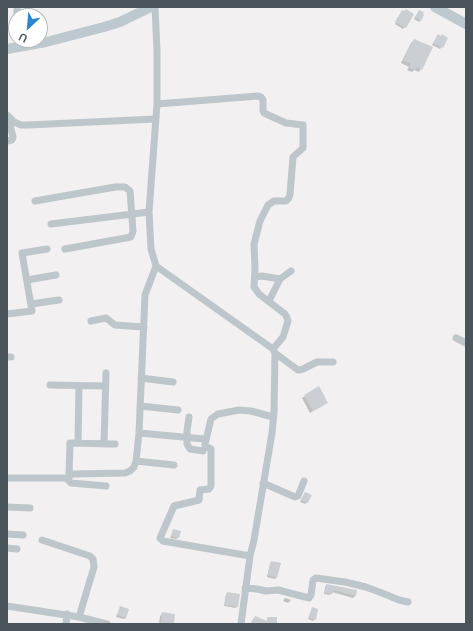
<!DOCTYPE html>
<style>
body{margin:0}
#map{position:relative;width:473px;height:631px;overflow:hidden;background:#f2f0f0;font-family:Lato,sans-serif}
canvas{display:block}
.frame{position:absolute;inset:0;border:8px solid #4a555b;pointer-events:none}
.north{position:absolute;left:8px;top:8px;width:40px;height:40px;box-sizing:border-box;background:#fff;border:1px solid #b7bbbd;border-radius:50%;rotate:206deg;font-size:11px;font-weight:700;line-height:16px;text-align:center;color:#4a555b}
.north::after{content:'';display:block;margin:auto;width:14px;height:18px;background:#2d85cf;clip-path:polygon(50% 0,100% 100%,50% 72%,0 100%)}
</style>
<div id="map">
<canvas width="473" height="631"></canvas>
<div class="frame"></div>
<div class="north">U</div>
</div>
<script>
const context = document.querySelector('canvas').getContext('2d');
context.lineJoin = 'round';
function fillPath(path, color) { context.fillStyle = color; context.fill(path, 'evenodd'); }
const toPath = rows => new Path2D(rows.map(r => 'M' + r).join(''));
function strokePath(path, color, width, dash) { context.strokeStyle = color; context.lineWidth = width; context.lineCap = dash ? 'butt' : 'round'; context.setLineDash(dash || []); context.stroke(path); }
const shadow = toPath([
 [419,11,421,20,419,22,414,19],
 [401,13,405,27,403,29,395,24],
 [437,37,447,39,440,49,432,45],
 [414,40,432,47,421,69,419,72,414,70,412,72,407,70,409,67,401,63,411,43],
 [318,388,327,403,310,413,302,398],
 [305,493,307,502,305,504,300,502],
 [174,530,178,538,176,539,170,538],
 [272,562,277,577,275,579,267,577,270,564],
 [326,586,356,591,355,596,353,598,332,592,330,595,324,594,325,587],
 [228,593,237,606,236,608,224,606,226,594],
 [285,598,291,600,288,603,283,601],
 [120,608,126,618,124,619,116,617],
 [312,608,315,619,313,621,308,619],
 [163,613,173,624,159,624,160,616]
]);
const building = toPath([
 [406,9,414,14,406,28,395,22,402,10,404,11],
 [419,10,424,12,423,14,424,15,421,21,415,17],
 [438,34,441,36,442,34,448,38,443,48,433,43],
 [414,39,433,47,422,70,417,67,415,70,409,67,411,64,403,60],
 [319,386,328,403,313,411,304,395],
 [305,492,312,495,308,503,301,500],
 [173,529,181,531,179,538,171,536],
 [271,561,281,563,277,578,268,575],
 [326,584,357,590,356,596,333,590,333,594,325,593],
 [227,592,240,594,238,607,225,605],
 [120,606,129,609,126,618,117,615],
 [312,607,318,609,316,620,309,618],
 [162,612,175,614,174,624,161,624],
 [255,616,267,621,267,617,277,617,277,624,250,624]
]);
const minor = toPath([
 [155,7,157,51,157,104,149,212,151,249,156,266,273,349,275,353,274,412,272,433,254,540,250,556,241,624],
 [17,16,17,7],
 [157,104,258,96,261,97,263,100,263,111,264,113,286,123,303,125,303,148,293,157,290,194,289,198,286,201,274,201,268,205,260,221,254,244,255,269,254,287,259,294,285,314,287,318,288,321,283,337,273,349],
 [7,115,14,122,21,125,28,125,155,119],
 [7,141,12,140,13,137,8,117],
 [35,201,115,187,125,187,130,191,133,231,131,237,65,249],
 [51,224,149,212],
 [255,277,262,276,280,279],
 [27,280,56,275],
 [269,301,280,279,291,271],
 [31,304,59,300],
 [7,314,32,311,22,253,47,249],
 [91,321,106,318,115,325,144,327],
 [456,338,466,343],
 [275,353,298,370,303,369,317,362,333,362],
 [7,357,11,357],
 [141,378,173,382],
 [50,385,105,386],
 [140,406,178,410],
 [189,417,187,431,187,444,190,449,203,451],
 [139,433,205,439],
 [78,443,79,386],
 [104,444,106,373],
 [136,461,174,465],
 [69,476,70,443,115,444],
 [7,478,66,478,73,474,125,473,130,471,134,467,136,461,139,433,145,295,156,266],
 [66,478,71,483,106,486],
 [263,483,295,497,298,496,304,481],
 [7,507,30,508],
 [7,534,23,535],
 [42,540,90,556,93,559,94,567,79,617],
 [7,548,17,549],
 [250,556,163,541,160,538,174,506,199,500,200,490,209,489,211,486,211,449,205,446,205,444,211,419,218,414,239,410,251,411,273,417],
 [245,588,257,589,266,591,278,590,309,598,311,595,313,580,316,578,345,582,366,587,382,593,399,600,408,602],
 [7,606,79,617,107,624],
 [66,624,67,614]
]);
const secondary = toPath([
 [435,7,466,24],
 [7,49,46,42,104,27,120,22,151,7]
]);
fillPath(shadow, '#0003');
fillPath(building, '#cbced2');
strokePath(minor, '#bdc6cb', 7);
strokePath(secondary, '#bec8cf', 10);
</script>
